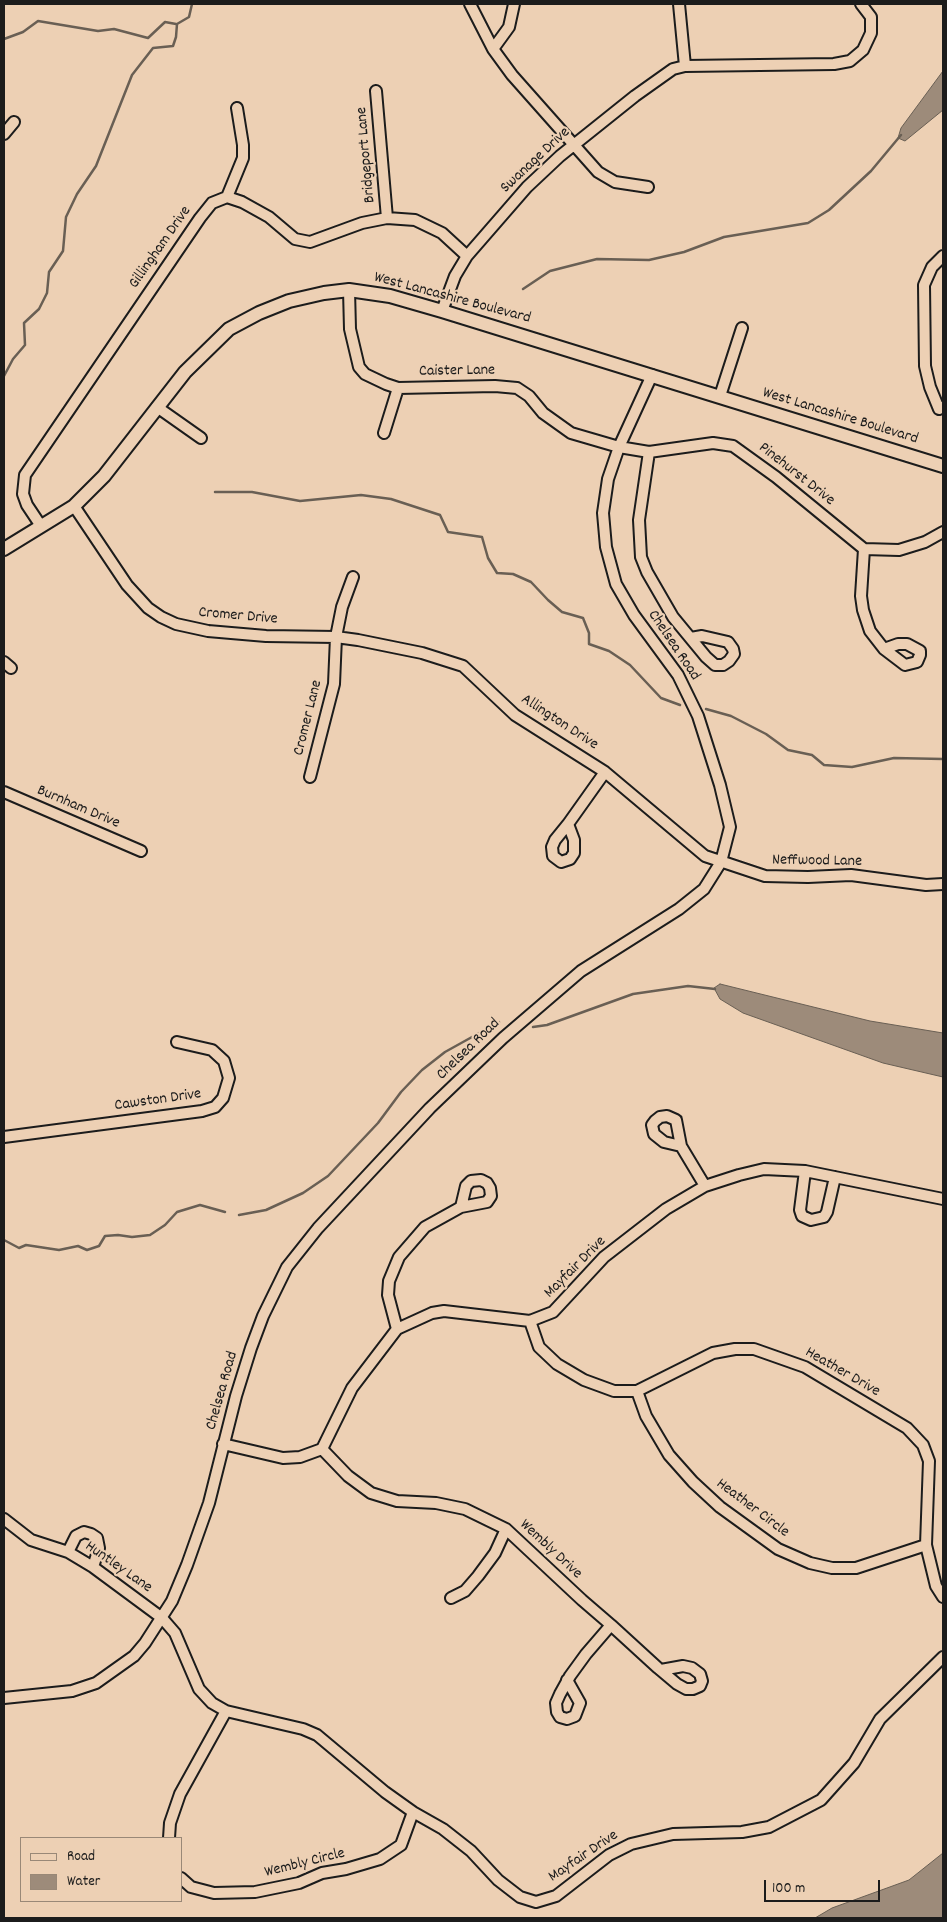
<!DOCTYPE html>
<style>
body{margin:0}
#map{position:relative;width:947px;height:1922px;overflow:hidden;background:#edd0b4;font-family:Dekko,sans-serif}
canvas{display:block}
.frame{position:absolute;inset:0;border:5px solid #1c1c1c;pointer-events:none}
.legend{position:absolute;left:20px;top:1837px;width:162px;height:65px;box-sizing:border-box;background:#edd0b4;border:1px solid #987;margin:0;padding:6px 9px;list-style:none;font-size:15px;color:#1c1c1c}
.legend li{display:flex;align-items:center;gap:10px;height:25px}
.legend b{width:25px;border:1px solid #987}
.scale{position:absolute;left:764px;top:1880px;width:116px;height:22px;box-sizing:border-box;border:2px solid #1c1c1c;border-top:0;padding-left:6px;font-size:15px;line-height:18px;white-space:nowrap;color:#1c1c1c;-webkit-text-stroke:4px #edd0b4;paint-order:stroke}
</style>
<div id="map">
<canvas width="947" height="1922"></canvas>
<div class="frame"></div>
<ul class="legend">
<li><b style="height:6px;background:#edd0b4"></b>Road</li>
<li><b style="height:14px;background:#9d8b7a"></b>Water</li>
</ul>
<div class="scale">100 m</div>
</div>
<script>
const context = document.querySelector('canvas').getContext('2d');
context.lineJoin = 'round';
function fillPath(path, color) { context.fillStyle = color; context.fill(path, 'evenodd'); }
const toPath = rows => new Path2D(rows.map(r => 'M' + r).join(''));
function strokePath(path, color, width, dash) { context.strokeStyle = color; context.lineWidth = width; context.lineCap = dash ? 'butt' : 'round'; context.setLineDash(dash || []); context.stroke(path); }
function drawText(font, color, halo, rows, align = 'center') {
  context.font = font + ' Dekko,sans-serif'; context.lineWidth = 4.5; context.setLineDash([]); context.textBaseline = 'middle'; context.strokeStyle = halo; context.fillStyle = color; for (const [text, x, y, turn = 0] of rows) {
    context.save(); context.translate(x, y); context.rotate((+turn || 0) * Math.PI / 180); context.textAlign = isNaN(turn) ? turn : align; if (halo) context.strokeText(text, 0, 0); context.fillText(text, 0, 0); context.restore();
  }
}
const water = toPath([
 [943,71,943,110,905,141,898,138,901,128,943,71],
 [720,984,870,1021,943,1033,943,1077,883,1063,743,1013,720,999,714,988,720,984],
 [943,1853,943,1918,815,1918,832,1908,909,1880,943,1853]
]);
const stream = toPath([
 [4,39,23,32,38,21,98,31,114,29,148,38,165,22,176,24],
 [523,289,550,271,597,259,649,260,684,252,724,237,808,223,829,210,871,171,901,135],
 [4,376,13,359,25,345,24,323,39,309,47,293,49,272,63,251,66,217,77,194,96,166,132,75,153,48,173,46,176,37,177,24,189,17,192,4],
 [215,492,252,492,300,501,361,495,391,499,440,515,448,532,482,537,488,558,497,573,513,574,531,582,548,600,562,612,583,618,589,633,589,644,609,651,630,665,661,698,680,705],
 [706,709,731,716,766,734,788,750,812,755,824,765,852,767,894,758,943,759],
 [533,1027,547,1025,633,994,688,986,715,989],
 [239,1215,266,1210,303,1193,328,1176,378,1123,401,1092,422,1070,445,1052,499,1022],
 [4,1240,19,1248,26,1245,59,1250,78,1246,87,1250,99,1246,105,1236,118,1235,132,1237,150,1235,165,1225,177,1212,200,1205,225,1212]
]);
const minor = toPath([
 [470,4,493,49,512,75,598,172,615,182,648,187],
 [679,4,685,66,834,64,850,61,863,50,871,33,871,17,861,4],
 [493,49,509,27,514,4],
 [376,91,387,218],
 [4,134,14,122],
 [227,197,243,158,243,145,237,108],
 [943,256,932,267,924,285,925,366,930,387,939,409,943,407],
 [349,290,350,329,359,367,365,374,386,384,398,388,495,386,517,388,529,396,543,413,571,433,619,447,649,452,713,443,733,446,776,477,864,549,899,550,925,542,943,532],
 [442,311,455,276,467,256,527,187,560,156,635,96,673,69,685,66],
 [720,396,742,328],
 [157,407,201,438],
 [384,433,398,388],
 [649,452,639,520,641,557,647,572,673,617,706,657,715,665,723,665,729,661,734,654,733,649,728,642,702,636,691,638],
 [74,506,127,585,148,608,161,617,176,624,208,631,266,636,336,637,358,640,422,653,463,666,515,715,605,772,705,856,765,876,808,877,851,875,926,885,943,884],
 [41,526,27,505,23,494,25,475,200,218,212,203,227,197,242,202,269,217,295,239,310,242,362,223,387,218,415,220,442,233,467,256],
 [864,549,861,596,863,610,870,631,884,649,905,665,917,662,920,655,920,651,907,644,898,644,884,649],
 [4,662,11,668],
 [310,777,334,684,336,637,342,607,353,577],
 [4,792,141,851],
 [568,824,574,840,574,853,570,859,561,862,553,856,552,847,555,840,568,824],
 [568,824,605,772],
 [4,1137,202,1111,215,1107,223,1098,229,1078,224,1061,212,1050,177,1042],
 [681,1146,664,1142,654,1134,652,1125,655,1121,660,1117,667,1116,676,1120,681,1146,705,1186],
 [805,1171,800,1210,802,1216,811,1220,824,1217,827,1212,835,1177],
 [530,1321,539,1347,557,1364,584,1380,614,1391,637,1391,713,1353,735,1349,754,1349,805,1367,907,1428,923,1445,929,1461,926,1545,936,1586,943,1597],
 [397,1329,388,1295,389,1281,399,1257,425,1227,461,1207,487,1202,491,1196,490,1188,487,1183,481,1180,471,1181,466,1186,461,1207],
 [637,1391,646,1416,669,1455,693,1482,720,1507,778,1549,810,1563,832,1568,856,1568,926,1545],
 [223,1444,283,1458,300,1457,322,1449,352,1388,397,1329,432,1313,444,1311,530,1321,553,1312,604,1257,666,1209,705,1186,739,1175,764,1169,805,1171,943,1199],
 [322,1449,348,1476,371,1493,397,1501,436,1503,465,1509,506,1529,582,1600,611,1625,658,1668,677,1684,686,1689,693,1689,700,1686,702,1681,700,1674,692,1668,683,1666,661,1670],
 [4,1519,31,1540,68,1552,93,1567,162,1618,175,1633,199,1689,212,1703,226,1711,303,1729,317,1735,385,1792,413,1812,443,1829,471,1851,498,1880,520,1897,536,1902,556,1896,609,1855,631,1844,673,1834,742,1832,769,1827,821,1800,854,1763,880,1719,943,1657],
 [68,1552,76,1536,84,1532,91,1534,97,1538,99,1548,93,1567],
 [451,1598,465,1591,478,1576,495,1553,506,1529],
 [567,1680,580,1703,575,1716,567,1719,560,1717,557,1712,556,1703,560,1694,570,1676,586,1654,611,1625],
 [4,1698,72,1691,96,1683,134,1656,145,1643,172,1601,187,1565,209,1503,236,1396,251,1348,263,1316,287,1267,318,1228,430,1108,503,1038,581,971,679,909,704,889,721,862,730,827,720,785,698,716,678,675,634,615,616,584,606,547,603,513,608,479,619,447,652,375],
 [169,1838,170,1823,180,1794,226,1711],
 [181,1878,191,1887,214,1893,255,1892,299,1883,322,1873,346,1869,380,1859,401,1845,413,1812]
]);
const major = toPath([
 [4,549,74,506,104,476,185,372,229,329,259,313,289,301,324,293,349,290,390,296,442,311,943,466]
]);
const streetNames = [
 ["Bridgeport Lane",367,155,-95],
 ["Swanage Drive",536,161,-43],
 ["Gillingham Drive",161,248,-55],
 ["West Lancashire Boulevard",452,299,15],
 ["Caister Lane",457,372,-1],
 ["West Lancashire Boulevard",840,417,17],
 ["Pinehurst Drive",796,475,38],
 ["Cromer Drive",238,617,5],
 ["Chelsea Road",673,646,56],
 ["Cromer Lane",309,718,-76],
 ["Allington Drive",559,723,33],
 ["Burnham Drive",78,808,23],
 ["Neffwood Lane",817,862,1],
 ["Chelsea Road",469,1050,-44],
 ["Cawston Drive",158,1101,-8],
 ["Mayfair Drive",576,1268,-45],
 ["Heather Drive",842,1373,30],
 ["Chelsea Road",223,1391,-74],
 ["Heather Circle",752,1509,37],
 ["Wembly Drive",550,1550,43],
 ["Huntley Lane",118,1568,35],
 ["Mayfair Drive",584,1857,-34],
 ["Wembly Circle",305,1864,-14]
];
fillPath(water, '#9d8b7a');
strokePath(water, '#695f54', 1);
strokePath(stream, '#695f54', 2.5);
strokePath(minor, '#1c1c1c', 14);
strokePath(major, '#1c1c1c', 16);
strokePath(minor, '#edd0b4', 10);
strokePath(major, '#edd0b4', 12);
drawText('16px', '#1c1c1c', '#edd0b4', streetNames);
</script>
